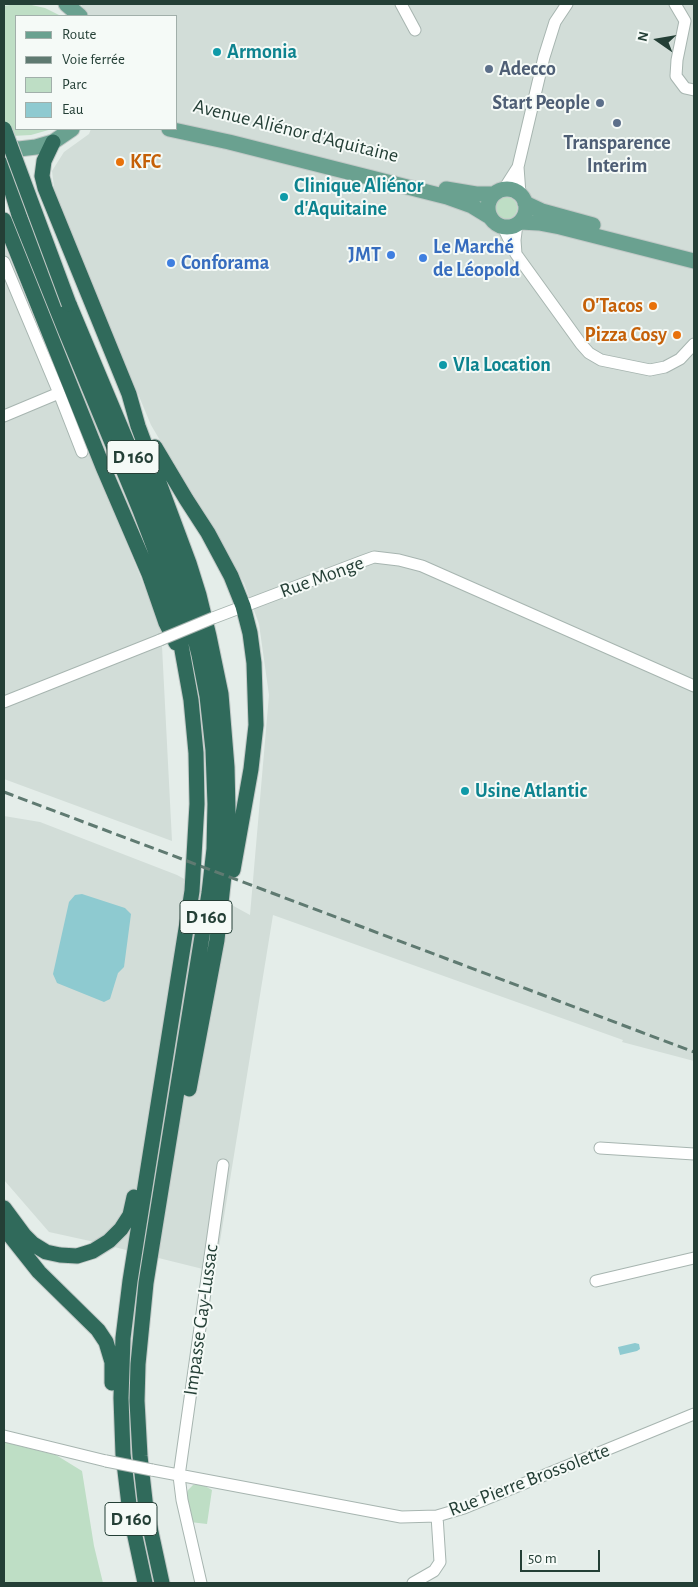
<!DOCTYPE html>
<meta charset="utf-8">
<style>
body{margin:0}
#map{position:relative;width:698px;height:1587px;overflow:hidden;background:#e4ede9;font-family:"Alegreya Sans",sans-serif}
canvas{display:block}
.frame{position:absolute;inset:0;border:5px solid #243f36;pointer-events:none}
.legend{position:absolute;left:15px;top:15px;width:162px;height:115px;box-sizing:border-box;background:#f5faf7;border:1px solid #a1afaa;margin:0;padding:6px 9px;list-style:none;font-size:15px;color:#243f36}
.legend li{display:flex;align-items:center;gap:10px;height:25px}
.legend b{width:25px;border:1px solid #a1afaa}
.north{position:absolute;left:633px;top:15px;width:50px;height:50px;-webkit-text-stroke:4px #f5faf7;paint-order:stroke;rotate:283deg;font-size:14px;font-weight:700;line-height:20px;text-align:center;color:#243f36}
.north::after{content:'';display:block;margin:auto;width:18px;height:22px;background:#243f36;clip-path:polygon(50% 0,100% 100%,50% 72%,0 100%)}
.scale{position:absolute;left:520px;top:1550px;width:80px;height:22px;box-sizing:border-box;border:2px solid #243f36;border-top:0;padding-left:6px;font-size:15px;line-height:18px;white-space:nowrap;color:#243f36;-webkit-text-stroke:4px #f5faf7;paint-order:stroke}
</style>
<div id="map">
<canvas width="698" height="1587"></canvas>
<div class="frame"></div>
<ul class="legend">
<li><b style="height:6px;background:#6aa190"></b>Route</li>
<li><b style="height:6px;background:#5f7a71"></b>Voie ferrée</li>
<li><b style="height:14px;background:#bedec5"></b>Parc</li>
<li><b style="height:14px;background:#8ecad0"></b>Eau</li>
</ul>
<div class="north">N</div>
<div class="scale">50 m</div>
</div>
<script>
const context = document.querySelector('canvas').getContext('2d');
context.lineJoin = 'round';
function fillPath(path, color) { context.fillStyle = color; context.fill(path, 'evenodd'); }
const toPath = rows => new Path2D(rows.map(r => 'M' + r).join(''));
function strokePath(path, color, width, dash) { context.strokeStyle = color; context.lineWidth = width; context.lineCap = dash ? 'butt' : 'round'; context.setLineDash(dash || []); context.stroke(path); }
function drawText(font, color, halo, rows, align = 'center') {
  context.font = font + ' "Alegreya Sans",sans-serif'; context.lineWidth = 4; context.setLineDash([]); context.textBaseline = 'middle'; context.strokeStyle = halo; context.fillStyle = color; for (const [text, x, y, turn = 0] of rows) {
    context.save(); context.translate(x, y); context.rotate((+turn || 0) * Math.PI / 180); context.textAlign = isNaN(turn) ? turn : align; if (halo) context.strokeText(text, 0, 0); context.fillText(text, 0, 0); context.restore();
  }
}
const built = toPath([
 [81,4,694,4,694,1061,622,1042,623,1040,273,915,215,1272,90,1241,49,1232,4,1180,4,816,40,822,177,875,250,915,269,695,259,624,244,583,151,425,55,195,52,171,64,152,89,134,91,129,176,129,176,16,87,16],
 [4,243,161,627,172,841,4,779]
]);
const green = toPath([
 [16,4,27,4,45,8,61,16,16,16,16,129,52,129,31,135,11,136,4,134,4,6],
 '495 208a11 11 0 1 1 22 0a11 11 0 1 1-22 0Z',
 [4,1442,56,1455,82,1471,94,1546,103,1583,4,1583],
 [193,1485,203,1485,212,1490,207,1524,190,1522,185,1498,188,1490]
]);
const water = toPath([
 [82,894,125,908,131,914,124,967,118,973,110,999,104,1002,57,983,53,974,69,902,75,895],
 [635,1343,639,1344,640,1349,637,1351,620,1355,618,1347]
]);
const minor = toPath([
 [401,4,415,30],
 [675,4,685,21,677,60,676,76,685,88,694,90],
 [518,167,544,57,555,22,567,4],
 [504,189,518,167,520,194],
 [503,227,516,254,515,240,517,224],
 [516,254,581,344,589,353,601,360,650,370,665,367,680,359,694,344],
 [4,262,59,393],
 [4,416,59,393,82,452],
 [213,618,363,561,374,557,399,560,422,566,694,686],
 [4,702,160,640],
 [600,1148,694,1154],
 [596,1281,694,1258],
 [4,1436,106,1461],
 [152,1470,401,1517,437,1516,464,1508,694,1414],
 [201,1583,182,1500,179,1476,223,1165],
 [413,1583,434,1571,440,1562,437,1516]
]);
const major = toPath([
 [66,4,80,16],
 [169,129,229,142,447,197,472,206,490,217],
 [4,146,19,149,36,147,53,142,72,129],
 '488 208a19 19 0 1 1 38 0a19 19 0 1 1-38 0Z',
 [446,189,476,194,494,194],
 [525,203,542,211,593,225],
 [520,222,539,223,560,227,694,261]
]);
const highway = toPath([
 [53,142,44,161,42,176,45,188,129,394,138,426,189,563,199,595,209,636,221,694,227,767,228,811,226,857,217,940,189,1089],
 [4,165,19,215,66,332,140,510,168,584,176,617,191,700,196,753,197,804,192,891,130,1281,123,1338,121,1398,123,1454,130,1513,145,1583],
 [4,220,103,467,149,574,166,623,176,643],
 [69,304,129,447,169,547,180,579,199,655,207,696,213,750,215,804,214,849,209,893,146,1283,138,1364,137,1401,140,1456,146,1509,162,1583],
 [155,447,186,499,208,533,231,576,243,606,250,633,254,663,256,725,251,769,233,870],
 [4,1208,24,1235,33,1244,46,1252,60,1255,77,1256,93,1251,109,1241,121,1229,130,1215,134,1197],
 [4,1228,39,1272,98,1330,106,1342,112,1362,112,1383]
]);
const rail = toPath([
 [4,792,694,1052]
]);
const minorBridge = toPath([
 [160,640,213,618],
 [106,1461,152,1470]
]);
const highwayBridge = toPath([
 [4,129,69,304]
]);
const markers = [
 [217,52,5,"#0f9aa8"],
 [489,69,5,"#5c6f8a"],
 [600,103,5,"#5c6f8a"],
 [617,123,5,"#5c6f8a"],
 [120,162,5,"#e8710a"],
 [284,197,5,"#0f9aa8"],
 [391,255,5,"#3f7fe0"],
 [423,258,5,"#3f7fe0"],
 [171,263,5,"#3f7fe0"],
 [653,306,5,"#e8710a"],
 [677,335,5,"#e8710a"],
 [443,365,5,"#0f9aa8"],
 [465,791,5,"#0f9aa8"]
];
const shields = [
 [133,457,52],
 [206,917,52],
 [131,1519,52]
];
const shieldNames = [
 ["D 160",133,457],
 ["D 160",206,917],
 ["D 160",131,1519]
];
const cultureNames = [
 ["Armonia",227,52],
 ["Clinique Aliénor",294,186],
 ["d'Aquitaine",294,209],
 ["VIa Location",453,365],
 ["Usine Atlantic",475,791]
];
const serviceNames = [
 ["Adecco",499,69],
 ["Start People",590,103,"right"],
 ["Transparence",617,143,"center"],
 ["Interim",617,166,"center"]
];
const streetNames = [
 ["Avenue Aliénor d'Aquitaine",296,131,14],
 ["Rue Monge",322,577,-20],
 ["Impasse Gay-Lussac",201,1320,-82],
 ["Rue Pierre Brossolette",529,1480,-21]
];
const foodNames = [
 ["KFC",130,162,"left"],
 ["O'Tacos",643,306],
 ["Pizza Cosy",667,335]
];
const shopNames = [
 ["Le Marché",433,247],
 ["de Léopold",433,270],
 ["JMT",381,255,"right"],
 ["Conforama",181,263]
];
fillPath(built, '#d2ddd8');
fillPath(green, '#bedec5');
fillPath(water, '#8ecad0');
strokePath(minor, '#a7b5b0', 13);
strokePath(major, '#c2c9c7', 17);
strokePath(highway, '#c2c9c7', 17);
strokePath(minor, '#fff', 11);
strokePath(major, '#6aa190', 15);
strokePath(highway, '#306a5b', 15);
strokePath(rail, '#5f7a71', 3, [10, 5]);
strokePath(minorBridge, '#a7b5b0', 13, []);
strokePath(highwayBridge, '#c2c9c7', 17, []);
strokePath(minorBridge, '#fff', 11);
strokePath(highwayBridge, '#306a5b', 15);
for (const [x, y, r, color] of markers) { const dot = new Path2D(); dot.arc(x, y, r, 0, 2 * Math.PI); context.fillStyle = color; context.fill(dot); strokePath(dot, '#f5faf7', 2); }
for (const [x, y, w] of shields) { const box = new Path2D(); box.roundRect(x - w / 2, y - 16.5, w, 33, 4); context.fillStyle = '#f5faf7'; context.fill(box); strokePath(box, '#243f36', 1); }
drawText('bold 19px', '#243f36', null, shieldNames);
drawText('bold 20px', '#0d838f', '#f5faf7', cultureNames, 'left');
drawText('bold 20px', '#4e5e75', '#f5faf7', serviceNames, 'left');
drawText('20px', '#243f36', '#f5faf7', streetNames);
drawText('bold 20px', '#c56008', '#f5faf7', foodNames, 'right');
drawText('bold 20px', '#366cbe', '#f5faf7', shopNames, 'left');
</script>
